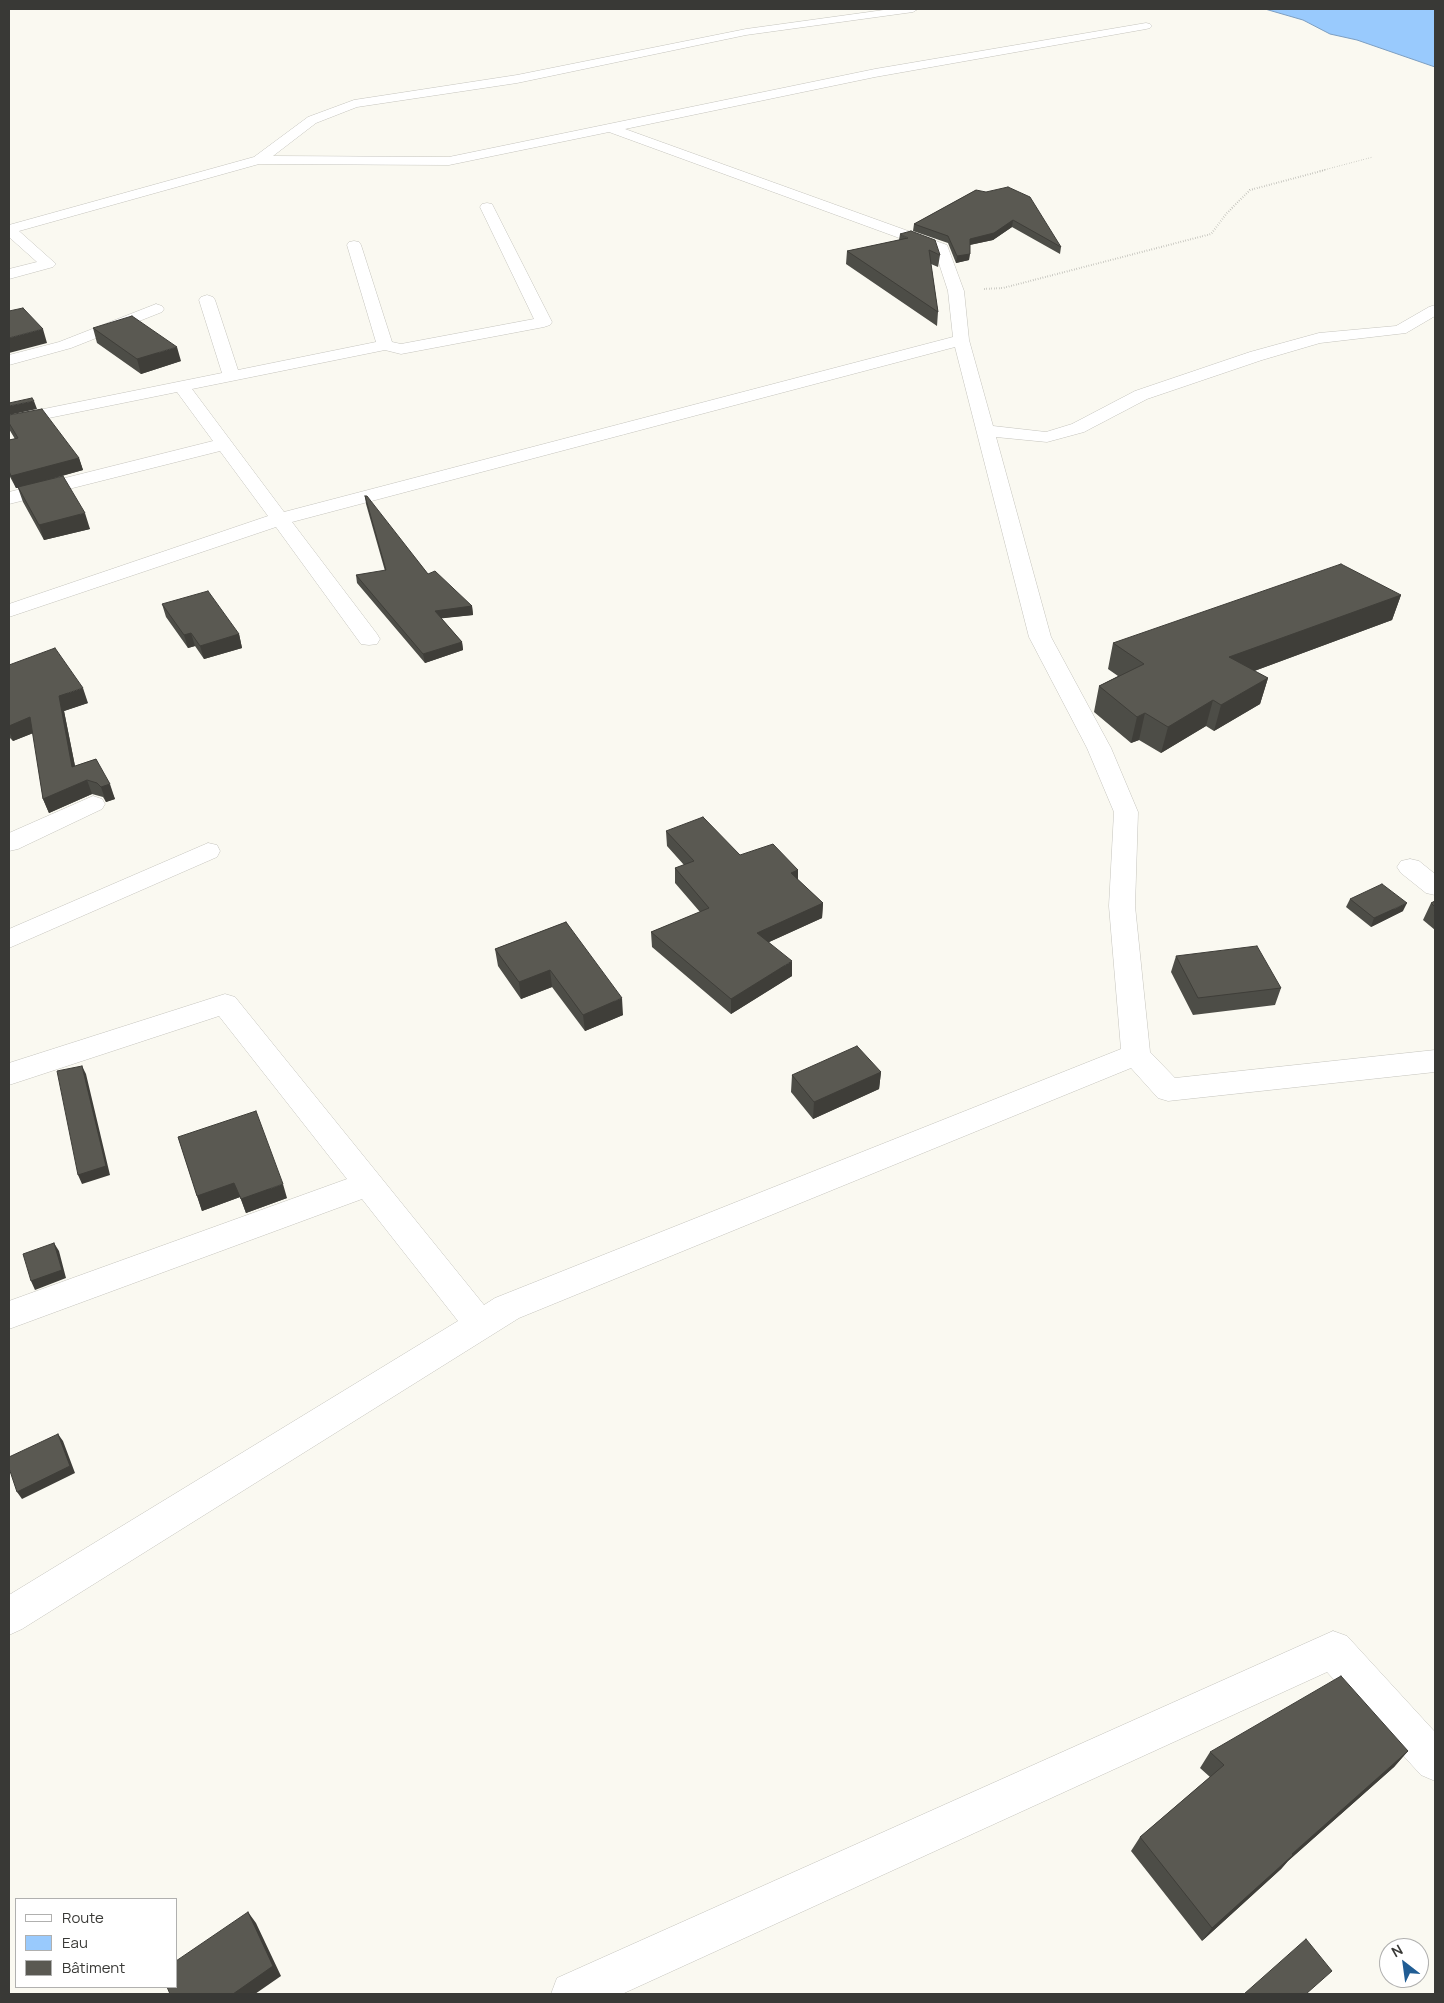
<!DOCTYPE html>
<meta charset="utf-8">
<style>
body{margin:0}
#map{position:relative;width:1444px;height:2003px;overflow:hidden;background:#faf9f1;font-family:Manrope,sans-serif}
canvas{display:block}
.frame{position:absolute;inset:0;border:10px solid #393936;pointer-events:none}
.legend{position:absolute;left:15px;top:1898px;width:162px;height:90px;box-sizing:border-box;background:#fff;border:1px solid #b0b0af;margin:0;padding:6px 9px;list-style:none;font-size:15px;color:#393936}
.legend li{display:flex;align-items:center;gap:10px;height:25px}
.legend b{width:25px;border:1px solid #b0b0af}
.north{position:absolute;left:1379px;top:1938px;width:50px;height:50px;box-sizing:border-box;background:#fff;border:1px solid #b0b0af;border-radius:50%;rotate:330deg;font-size:14px;font-weight:700;line-height:20px;text-align:center;color:#393936}
.north::after{content:'';display:block;margin:auto;width:18px;height:22px;background:#215d94;clip-path:polygon(50% 0,100% 100%,50% 72%,0 100%)}
</style>
<div id="map">
<canvas width="1444" height="2003"></canvas>
<div class="frame"></div>
<ul class="legend">
<li><b style="height:6px;background:#fff"></b>Route</li>
<li><b style="height:14px;background:#99cafd"></b>Eau</li>
<li><b style="height:14px;background:#5a5952"></b>Bâtiment</li>
</ul>
<div class="north">N</div>
</div>
<script>
const context = document.querySelector('canvas').getContext('2d');
context.lineJoin = 'round';
function fillPath(path, color) { context.fillStyle = color; context.fill(path, 'evenodd'); }
const toPath = rows => new Path2D(rows.map(r => 'M' + r).join(''));
function strokePath(path, color, width, dash) { context.strokeStyle = color; context.lineWidth = width; context.lineCap = dash ? 'butt' : 'round'; context.setLineDash(dash || []); context.stroke(path); }
const water = toPath([
 [1265,9,1435,9,1435,67,1357,40,1330,34,1303,20,1265,9]
]);
const pathFar1 = toPath([
 [1320,171,1373,157]
]);
const path = toPath([
 [984,289,1003,288,1211,234,1227,213,1250,190,1325,170]
]);
const minor = toPath([
 [891,9,918,9,913,12,746,35,517,83,357,107,316,123,273,156,449,157,875,69,1146,23,1150,24,1152,26,1150,28,1146,29,875,77,625,129,947,245,964,291,969,340,993,426,1046,432,1072,424,1135,391,1250,352,1319,333,1396,326,1429,307,1435,305,1435,316,1406,333,1320,343,1262,360,1147,399,1084,432,1047,442,996,437,1051,637,1111,748,1138,812,1135,906,1150,1052,1175,1078,1435,1050,1435,1072,1168,1101,1158,1098,1131,1068,519,1318,22,1629,9,1635,9,1595,458,1321,362,1199,9,1329,9,1301,347,1179,219,1016,9,1085,9,1063,225,994,235,997,484,1305,495,1298,1121,1049,1109,906,1114,812,1087,748,1029,637,955,347,292,522,377,634,380,639,377,644,369,645,361,644,276,527,9,617,9,604,268,516,220,451,9,504,9,492,213,441,177,392,9,426,9,416,222,373,199,300,201,297,207,295,213,297,215,300,238,370,376,342,347,245,349,242,354,241,359,242,361,245,392,342,401,344,534,319,480,207,482,204,487,203,492,204,552,322,550,325,544,327,401,354,385,350,192,389,284,512,953,337,948,291,935,251,609,132,449,165,259,164,19,231,56,264,53,267,9,279,9,269,37,262,9,237,9,225,254,157,308,117,354,100,517,75,746,29,891,9],
 [156,304,162,306,164,309,162,312,71,348,9,365,9,355,59,342,156,304],
 [93,796,102,799,105,804,102,809,18,849,9,851,9,833,93,796],
 [208,843,217,845,220,851,217,857,9,948,9,929,208,843],
 [1410,859,1419,861,1435,874,1435,895,1426,893,1401,873,1397,867,1401,861,1410,859],
 [1333,1631,1347,1636,1435,1732,1435,1781,1421,1775,1327,1672,622,1994,551,1994,557,1978,1333,1631]
]);
const wall = toPath([
 [976,190,1061,247,1060,254,1012,227,993,240,970,245,969,260,956,263,948,243,913,231,914,224],
 [900,234,940,255,938,267,931,264,938,312,937,326,846,264,847,251,899,240],
 [93,328,181,361,141,374,97,343],
 [9,415,79,458,83,470,55,478,90,529,44,540,23,502,18,488,16,488,9,475,9,440,15,439,9,429],
 [365,496,428,574,472,606,473,615,441,618,462,642,463,650,425,663,357,583,356,575,385,571,366,504],
 [1401,595,1392,620,1254,671,1268,678,1260,704,1214,731,1206,726,1161,753,1139,740,1131,743,1094,712,1099,686,1118,676,1108,669,1113,643],
 [162,604,239,634,242,648,204,659,195,646,188,648,166,617],
 [9,665,88,703,64,711,75,766,96,759,115,799,106,802,103,797,92,794,49,813,43,799,33,733,13,741,9,737],
 [666,831,740,855,798,870,798,880,823,903,822,918,769,942,792,976,731,1014,652,947,651,932,700,912,675,883,675,868,684,865,667,846],
 [1350,899,1403,911,1371,927,1346,907],
 [1435,901,1435,930,1423,920,1431,903],
 [566,922,623,1015,585,1031,552,987,521,999,498,966,495,949],
 [1176,956,1281,988,1275,1005,1193,1015,1171,972],
 [881,1072,879,1089,813,1119,791,1092,792,1075],
 [178,1137,287,1198,246,1213,240,1197,202,1211],
 [1408,1751,1394,1767,1288,1861,1281,1869,1202,1941,1131,1851,1140,1837,1210,1777,1200,1768,1210,1752]
]);
const shadedWall = toPath([
 [1013,220,1012,227,993,240,969,245,970,239],
 [970,254,969,260,956,263,957,256],
 [43,329,47,343,9,353,9,338],
 [177,347,181,361,141,374,137,359],
 [34,401,37,409,9,415,9,406],
 [79,458,83,470,16,488,11,476],
 [85,513,90,529,44,540,39,525],
 [1401,595,1392,620,1222,683,1229,657],
 [472,606,473,615,436,619,435,611],
 [191,633,195,646,188,648,184,635],
 [239,634,242,648,204,659,200,646],
 [462,642,463,650,425,663,423,654],
 [1268,678,1260,704,1214,731,1221,705],
 [83,688,88,703,64,711,78,781,72,767,59,696],
 [1213,700,1206,726,1161,753,1168,727],
 [1145,713,1139,740,1131,743,1137,717],
 [30,717,36,732,13,741,9,731,9,726],
 [87,780,92,794,49,813,43,799],
 [110,784,115,799,106,802,101,787],
 [798,870,798,885,791,873],
 [823,903,822,918,756,948,757,933],
 [1407,903,1403,911,1371,927,1374,918],
 [792,961,792,976,731,1014,731,999],
 [550,970,552,987,521,999,519,982],
 [622,998,623,1015,585,1031,583,1015],
 [82,1066,86,1074,110,1175,82,1184,78,1175],
 [881,1072,879,1089,813,1119,814,1102],
 [234,1183,240,1197,202,1211,197,1196],
 [283,1184,287,1198,246,1213,241,1199],
 [54,1243,59,1251,66,1278,35,1290,31,1281],
 [58,1434,63,1441,75,1473,22,1499,17,1492],
 [1408,1751,1394,1767,1288,1861,1281,1869,1202,1941,1212,1928,1292,1854],
 [248,1912,256,1923,281,1976,255,1994,233,1994]
]);
const building = toPath([
 [1008,187,1030,197,1061,247,1013,220,994,233,970,239,970,254,957,256,948,236,914,224,976,190,986,192,1008,187],
 [911,231,935,240,940,255,929,250,938,312,847,251,908,238,900,234,911,231],
 [23,308,43,329,9,338,9,311,23,308],
 [132,316,177,347,137,359,93,328,132,316],
 [32,398,34,401,9,406,9,403,32,398],
 [42,409,79,458,11,476,9,471,9,440,18,438,9,423,9,415,42,409],
 [63,476,85,513,39,525,18,487,63,476],
 [365,496,367,496,428,574,435,571,472,606,435,611,462,642,423,654,356,575,386,570,365,496],
 [1341,564,1401,595,1229,657,1268,678,1221,705,1213,700,1168,727,1145,713,1137,717,1099,686,1144,664,1113,643,1341,564],
 [208,591,239,634,200,646,191,633,184,635,162,604,208,591],
 [55,648,83,688,59,696,72,767,96,759,110,784,101,787,97,783,87,780,43,799,30,717,9,726,9,665,55,648],
 [703,817,740,855,773,844,798,870,791,873,823,903,757,933,792,961,731,999,651,932,709,908,675,868,694,861,666,831,703,817],
 [1382,884,1407,903,1374,918,1350,899,1382,884],
 [1435,901,1435,907,1431,903,1435,901],
 [566,922,622,998,583,1015,550,970,519,982,495,949,566,922],
 [1257,946,1281,988,1198,998,1176,956,1257,946],
 [857,1046,881,1072,814,1102,792,1075,857,1046],
 [82,1066,106,1166,78,1175,57,1071,82,1066],
 [256,1111,283,1184,241,1199,234,1183,197,1196,178,1137,256,1111],
 [54,1243,62,1270,31,1281,23,1254,54,1243],
 [58,1434,70,1466,17,1492,9,1468,9,1457,58,1434],
 [1341,1676,1408,1751,1292,1854,1293,1855,1212,1928,1140,1837,1224,1765,1210,1752,1341,1676],
 [248,1912,273,1966,233,1994,170,1994,167,1987,176,1987,176,1961,248,1912],
 [1306,1939,1332,1971,1306,1994,1244,1994,1306,1939]
]);
fillPath(water, '#99cafd');
strokePath(water, '#7c9ec1', 1);
strokePath(minor, '#c5c4bd', 1);
strokePath(pathFar1, '#a4a49e', 1, [0.5, 2]);
strokePath(path, '#a4a49e', 2, [0.5, 2]);
fillPath(minor, '#fff');
fillPath(wall, '#4d4d47');
fillPath(shadedWall, '#3f3e39');
fillPath(building, '#5a5952');
strokePath(building, '#3f3e39', 1);
</script>
